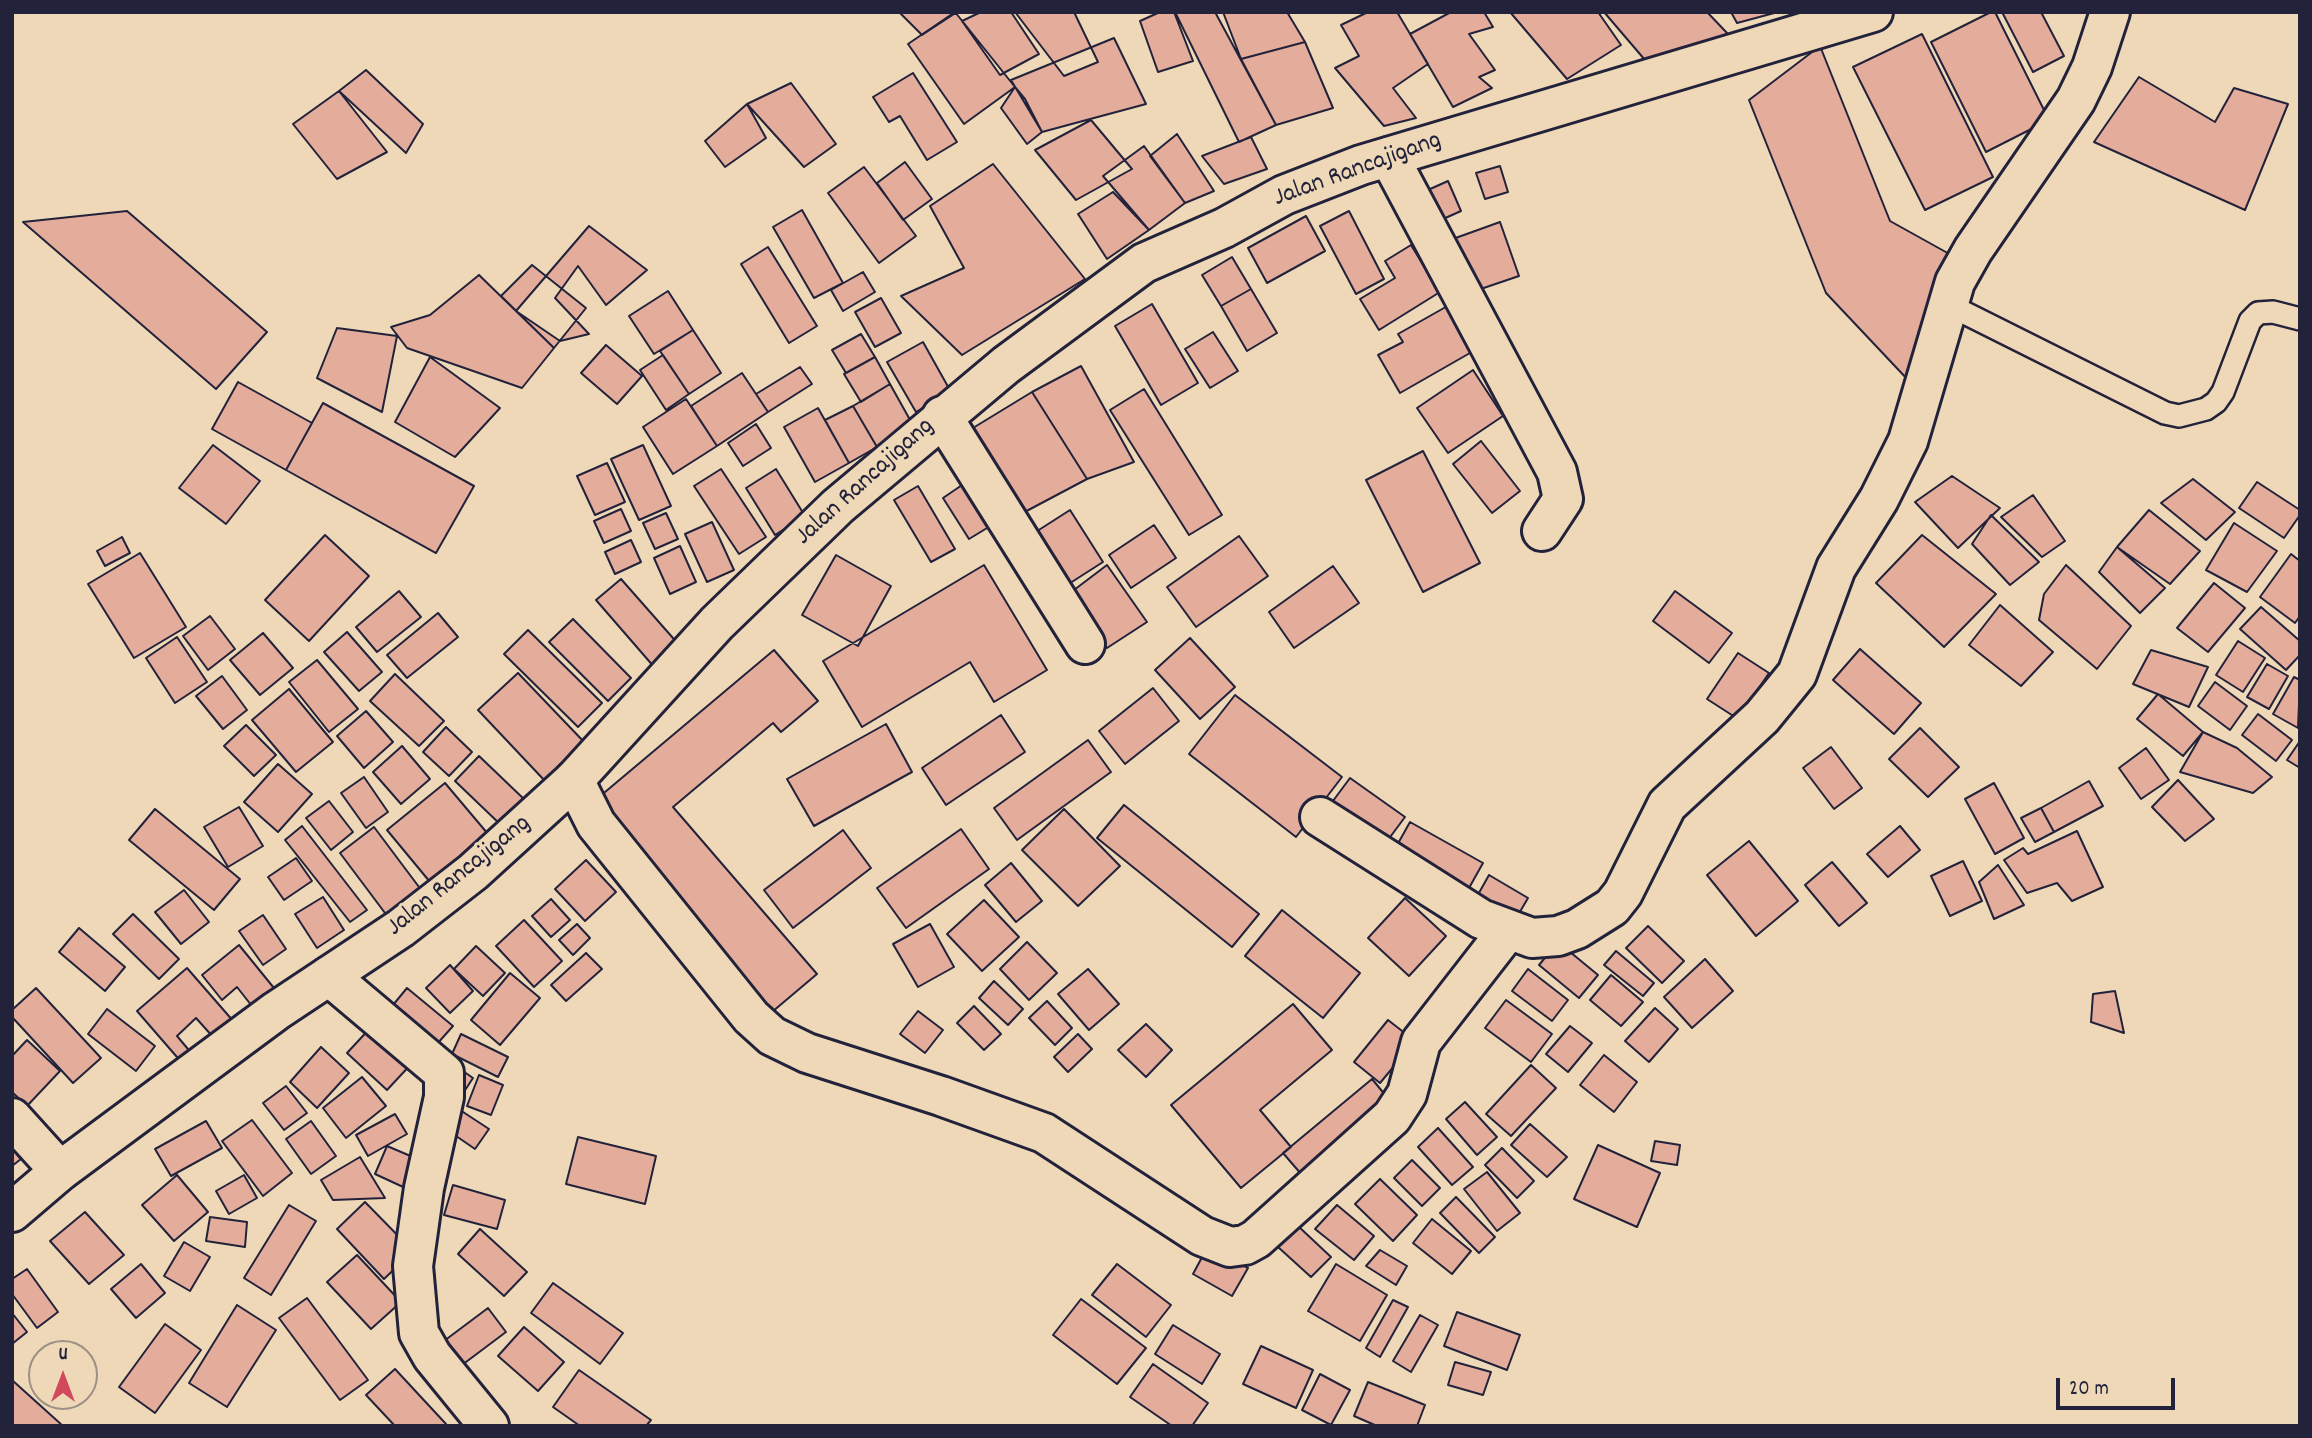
<!DOCTYPE html>
<style>
body{margin:0}
#map{position:relative;width:2312px;height:1438px;overflow:hidden;background:#eed8b7;font-family:Dekko,sans-serif}
canvas{display:block}
.frame{position:absolute;inset:0;border:14px solid #22223b;pointer-events:none}
.north{position:absolute;left:28px;top:1340px;width:70px;height:70px;box-sizing:border-box;background:#eed8b7;border:2px solid #9c8f85;border-radius:50%;rotate:0deg;font-size:19px;font-weight:700;line-height:28px;text-align:center;color:#22223b}
.north::after{content:'';display:block;margin:auto;width:24px;height:32px;background:#d1495b;clip-path:polygon(50% 0,100% 100%,50% 72%,0 100%)}
.scale{position:absolute;left:2056px;top:1378px;width:119px;height:32px;box-sizing:border-box;border:4px solid #22223b;border-top:0;padding-left:9px;font-size:21px;line-height:24px;white-space:nowrap;color:#22223b;-webkit-text-stroke:5px #eed8b7;paint-order:stroke}
</style>
<div id="map">
<canvas width="2312" height="1438"></canvas>
<div class="frame"></div>
<div class="north">U</div>
<div class="scale">20 m</div>
</div>
<script>
const context = document.querySelector('canvas').getContext('2d');
context.lineJoin = 'round';
function fillPath(path, color) { context.fillStyle = color; context.fill(path, 'evenodd'); }
const toPath = rows => new Path2D(rows.map(r => 'M' + r).join(''));
function strokePath(path, color, width, dash) { context.strokeStyle = color; context.lineWidth = width; context.lineCap = dash ? 'butt' : 'round'; context.setLineDash(dash || []); context.stroke(path); }
function drawText(font, color, halo, rows, align = 'center') {
  context.font = font + ' Dekko,sans-serif'; context.lineWidth = 6; context.setLineDash([]); context.textBaseline = 'middle'; context.strokeStyle = halo; context.fillStyle = color; for (const [text, x, y, turn = 0] of rows) {
    context.save(); context.translate(x, y); context.rotate((+turn || 0) * Math.PI / 180); context.textAlign = isNaN(turn) ? turn : align; if (halo) context.strokeText(text, 0, 0); context.fillText(text, 0, 0); context.restore();
  }
}
const building = toPath([
 [899,12,957,12,922,35,899,12],
 [955,12,1015,87,964,124,908,44,955,12],
 [981,12,1011,12,1039,54,1000,75,962,21,981,12],
 [1015,12,1074,12,1098,62,1064,76,1015,12],
 [1160,12,1174,12,1193,61,1158,72,1140,21,1160,12],
 [1175,12,1215,12,1276,125,1239,142,1175,12],
 [1223,12,1287,12,1305,42,1241,59,1223,12],
 [1368,12,1397,12,1428,64,1393,88,1416,118,1384,126,1335,68,1359,56,1341,25,1368,12],
 [1451,12,1484,12,1493,27,1469,34,1495,70,1479,77,1492,88,1453,107,1410,34,1451,12],
 [1510,12,1598,12,1621,45,1567,79,1510,12],
 [1604,12,1707,12,1728,34,1645,60,1604,12],
 [1731,12,1778,12,1737,23,1731,12],
 [1991,12,1995,12,2049,120,1986,152,1931,42,1991,12],
 [2002,12,2041,12,2064,56,2033,72,2002,12],
 [1922,34,1993,177,1925,210,1853,67,1922,34],
 [1114,38,1146,104,1042,132,1011,80,1114,38],
 [1305,42,1333,108,1276,125,1241,59,1305,42],
 [1820,46,1890,221,1953,256,1909,381,1826,293,1749,100,1820,46],
 [366,70,423,124,406,153,339,91,366,70],
 [913,73,957,142,927,160,900,116,889,122,873,97,913,73],
 [2139,77,2215,122,2234,88,2288,104,2245,210,2094,142,2139,77],
 [791,83,836,144,804,167,747,104,791,83],
 [1015,87,1025,99,1042,132,1027,144,1001,108,1015,87],
 [339,91,387,152,337,179,293,124,339,91],
 [747,104,766,138,725,167,705,141,747,104],
 [1091,120,1132,169,1076,200,1035,150,1091,120],
 [1177,134,1214,191,1185,203,1150,156,1177,134],
 [1251,137,1267,169,1224,184,1202,156,1251,137],
 [1144,146,1185,203,1149,230,1103,176,1144,146],
 [905,162,932,199,903,220,877,183,905,162],
 [993,164,1085,279,962,355,901,296,964,268,930,206,993,164],
 [1500,166,1508,192,1485,199,1476,173,1500,166],
 [864,167,916,236,879,263,828,193,864,167],
 [1448,181,1461,211,1432,224,1419,194,1448,181],
 [1113,192,1149,230,1107,259,1078,214,1113,192],
 [802,210,843,283,814,298,773,227,802,210],
 [127,211,267,332,216,389,23,222,127,211],
 [1349,211,1384,279,1356,294,1320,226,1349,211],
 [1306,216,1325,251,1267,283,1248,248,1306,216],
 [1500,222,1519,276,1469,293,1450,240,1500,222],
 [589,226,647,270,606,305,578,266,555,298,589,334,560,341,516,311,589,226],
 [1411,245,1440,292,1379,330,1360,299,1395,278,1385,261,1411,245],
 [768,247,817,326,789,343,741,264,768,247],
 [1232,257,1251,289,1221,306,1202,275,1232,257],
 [532,265,586,308,554,348,501,296,532,265],
 [863,272,875,292,843,311,831,290,863,272],
 [479,275,554,348,522,388,407,348,391,327,430,315,479,275],
 [1251,289,1277,333,1247,351,1221,306,1251,289],
 [668,291,693,330,654,354,629,316,668,291],
 [881,298,901,333,875,347,855,312,881,298],
 [1152,304,1198,383,1161,405,1115,326,1152,304],
 [1451,304,1477,349,1400,393,1378,355,1403,342,1398,334,1451,304],
 [337,328,397,336,382,412,317,378,337,328],
 [693,330,721,373,689,394,660,351,693,330],
 [1213,332,1238,371,1210,388,1185,349,1213,332],
 [861,334,875,357,846,373,832,350,861,334],
 [923,342,951,392,916,412,887,362,923,342],
 [606,345,642,376,617,404,581,373,606,345],
 [663,355,689,394,666,410,640,370,663,355],
 [430,357,500,408,455,457,395,422,430,357],
 [875,357,890,384,861,402,844,374,875,357],
 [1081,366,1134,462,1087,479,1032,392,1081,366],
 [800,367,812,384,768,412,756,394,800,367],
 [1473,370,1503,416,1448,453,1417,408,1473,370],
 [742,373,768,412,717,446,691,406,742,373],
 [238,382,312,423,286,470,212,429,238,382],
 [890,384,914,427,877,447,853,406,890,384],
 [1144,389,1222,515,1189,535,1110,410,1144,389],
 [1032,392,1087,479,1019,515,968,431,1032,392],
 [686,399,717,446,673,474,643,427,686,399],
 [323,403,474,486,436,553,286,470,323,403],
 [853,406,877,447,849,463,825,420,853,406],
 [818,408,849,463,815,482,784,427,818,408],
 [756,424,771,448,743,466,728,443,756,424],
 [1481,441,1520,491,1492,513,1453,464,1481,441],
 [213,445,260,481,226,524,179,488,213,445],
 [643,445,671,506,639,520,611,459,643,445],
 [1423,451,1480,563,1423,592,1366,480,1423,451],
 [607,463,625,502,595,515,577,476,607,463],
 [721,469,766,537,739,554,694,486,721,469],
 [776,469,805,516,775,535,746,488,776,469],
 [1952,476,2000,508,1958,548,1915,502,1952,476],
 [2193,479,2235,512,2206,540,2161,503,2193,479],
 [2257,482,2300,510,2300,515,2284,538,2239,508,2257,482],
 [965,483,992,525,969,539,943,498,965,483],
 [918,486,955,549,931,562,894,500,918,486],
 [2033,495,2065,541,2042,557,2001,517,2033,495],
 [621,509,631,531,604,543,594,521,621,509],
 [1070,510,1103,562,1064,587,1031,535,1070,510],
 [2149,510,2200,551,2170,584,2117,547,2149,510],
 [666,513,678,539,655,549,643,523,666,513],
 [1991,515,2039,562,2010,585,1972,544,1991,515],
 [712,522,734,570,707,582,685,534,712,522],
 [2234,523,2277,551,2247,592,2206,570,2234,523],
 [1154,525,1176,558,1131,588,1109,555,1154,525],
 [325,535,369,576,309,641,265,600,325,535],
 [1922,535,1996,594,1944,647,1876,583,1922,535],
 [1239,536,1268,576,1196,627,1167,587,1239,536],
 [122,537,130,553,105,566,97,551,122,537],
 [631,540,641,562,615,574,605,552,631,540],
 [680,546,696,582,670,594,654,558,680,546],
 [2117,547,2165,588,2140,613,2099,572,2117,547],
 [140,553,186,627,134,658,88,584,140,553],
 [2291,554,2300,561,2300,616,2295,623,2260,597,2291,554],
 [836,555,891,586,858,646,802,615,836,555],
 [984,565,1047,670,994,702,970,662,862,727,823,661,984,565],
 [1107,565,1147,622,1107,648,1070,593,1107,565],
 [2066,565,2131,626,2097,669,2039,620,2044,594,2066,565],
 [1333,566,1359,603,1294,648,1269,612,1333,566],
 [621,579,680,646,655,668,596,600,621,579],
 [2214,583,2245,608,2208,652,2177,628,2214,583],
 [399,591,421,617,377,652,356,627,399,591],
 [1675,591,1732,633,1709,663,1653,621,1675,591],
 [2000,605,2053,652,2021,686,1969,645,2000,605],
 [2261,607,2300,641,2300,655,2286,670,2240,629,2261,607],
 [438,613,458,637,407,678,387,655,438,613],
 [210,616,235,649,208,670,183,636,210,616],
 [573,619,631,678,608,701,549,642,573,619],
 [528,630,602,703,578,727,504,654,528,630],
 [347,632,382,672,359,691,324,652,347,632],
 [263,633,293,668,260,695,230,660,263,633],
 [177,637,207,682,175,703,146,658,177,637],
 [1190,638,1235,687,1200,719,1155,670,1190,638],
 [2238,641,2265,658,2243,692,2216,675,2238,641],
 [1860,649,1921,703,1894,734,1833,680,1860,649],
 [774,650,818,701,781,732,773,723,673,807,817,974,772,1012,592,803,774,650],
 [2151,650,2208,667,2189,707,2133,684,2151,650],
 [1738,653,1769,673,1738,719,1707,699,1738,653],
 [317,660,358,709,329,732,289,682,317,660],
 [2267,664,2288,676,2269,709,2247,697,2267,664],
 [518,673,586,744,545,781,478,710,518,673],
 [395,674,444,721,419,746,370,701,395,674],
 [222,676,247,710,223,729,196,696,222,676],
 [2294,677,2300,680,2298,728,2273,714,2294,677],
 [2215,682,2247,706,2230,730,2198,706,2215,682],
 [1153,688,1179,721,1125,764,1099,731,1153,688],
 [289,689,333,742,296,772,252,720,289,689],
 [2158,694,2203,732,2183,756,2137,719,2158,694],
 [1235,695,1342,777,1296,837,1189,754,1235,695],
 [366,711,393,742,364,768,337,736,366,711],
 [2258,714,2292,740,2276,761,2242,735,2258,714],
 [1001,715,1025,752,946,805,922,768,1001,715],
 [886,724,912,772,814,826,787,779,886,724],
 [246,725,276,755,254,776,224,746,246,725],
 [446,727,472,752,449,776,423,752,446,727],
 [1920,728,1959,767,1928,797,1889,759,1920,728],
 [2203,732,2237,748,2272,777,2253,793,2180,772,2203,732],
 [1088,740,1111,772,1017,840,994,808,1088,740],
 [2300,741,2300,768,2287,760,2300,741],
 [402,746,430,779,401,804,373,772,402,746],
 [1831,747,1862,788,1834,809,1803,768,1831,747],
 [2146,748,2169,780,2141,799,2119,768,2146,748],
 [479,756,526,801,502,826,455,781,479,756],
 [278,764,312,794,278,832,244,802,278,764],
 [364,777,388,812,366,828,341,793,364,777],
 [1350,778,1405,817,1382,848,1327,809,1350,778],
 [2178,780,2214,819,2185,841,2152,807,2178,780],
 [2089,781,2103,806,2054,832,2041,808,2089,781],
 [445,783,488,834,430,882,387,830,445,783],
 [1994,783,2024,838,1995,854,1965,799,1994,783],
 [329,801,353,832,331,850,306,818,329,801],
 [1124,805,1259,914,1232,947,1097,838,1124,805],
 [239,807,263,846,228,867,204,827,239,807],
 [2041,808,2054,832,2035,842,2021,818,2041,808],
 [155,809,240,879,214,910,129,840,155,809],
 [1064,809,1120,866,1078,906,1022,850,1064,809],
 [1410,822,1483,863,1464,897,1391,856,1410,822],
 [302,826,367,910,350,922,285,840,302,826],
 [1900,826,1920,850,1888,877,1867,854,1900,826],
 [374,827,425,895,391,921,340,853,374,827],
 [961,829,989,869,906,928,877,888,961,829],
 [843,830,871,868,793,928,764,890,843,830],
 [2077,831,2103,887,2072,901,2057,883,2027,893,2004,860,2023,848,2028,854,2077,831],
 [1749,841,1798,901,1756,936,1707,875,1749,841],
 [296,858,312,881,284,900,268,877,296,858],
 [586,860,616,892,585,921,555,889,586,860],
 [1963,861,1982,901,1950,916,1931,876,1963,861],
 [1832,862,1867,903,1839,926,1805,885,1832,862],
 [1011,863,1042,901,1016,922,985,885,1011,863],
 [1998,865,2024,905,1994,919,1979,882,1998,865],
 [1489,875,1528,898,1514,922,1475,900,1489,875],
 [184,890,209,922,181,944,155,912,184,890],
 [323,897,344,930,317,948,295,914,323,897],
 [1405,898,1446,936,1409,976,1368,938,1405,898],
 [551,899,570,920,551,937,532,916,551,899],
 [984,900,1019,937,982,971,947,934,984,900],
 [1282,910,1360,973,1323,1018,1245,956,1282,910],
 [133,914,179,959,159,979,113,934,133,914],
 [263,915,286,949,263,965,239,931,263,915],
 [524,920,562,961,534,987,496,946,524,920],
 [577,924,590,938,573,955,559,940,577,924],
 [930,924,954,967,918,987,893,944,930,924],
 [1648,926,1684,961,1662,983,1626,948,1648,926],
 [79,928,125,967,105,991,59,952,79,928],
 [1027,942,1057,973,1029,1000,1000,969,1027,942],
 [1558,942,1598,975,1579,998,1539,965,1558,942],
 [239,945,278,993,255,1010,237,987,222,1000,202,975,239,945],
 [476,946,505,973,483,996,454,969,476,946],
 [1616,951,1654,983,1643,996,1604,965,1616,951],
 [586,953,602,969,566,1001,551,985,586,953],
 [1705,959,1733,991,1692,1028,1664,997,1705,959],
 [450,965,473,991,450,1013,426,988,450,965],
 [187,968,241,1030,222,1047,196,1018,177,1036,193,1055,183,1064,137,1011,187,968],
 [1088,969,1119,1004,1089,1030,1058,994,1088,969],
 [1528,969,1568,1000,1552,1021,1512,991,1528,969],
 [510,973,540,998,500,1045,471,1020,510,973],
 [1611,975,1643,1002,1621,1026,1590,1000,1611,975],
 [994,981,1023,1009,1008,1025,979,998,994,981],
 [36,988,101,1058,73,1083,12,1017,12,1010,36,988],
 [407,988,453,1026,429,1053,384,1016,407,988],
 [2115,991,2124,1033,2091,1022,2093,994,2115,991],
 [1506,1000,1552,1034,1531,1062,1485,1028,1506,1000],
 [1047,1001,1072,1028,1055,1045,1029,1018,1047,1001],
 [1293,1004,1332,1050,1260,1110,1291,1147,1241,1188,1171,1105,1293,1004],
 [974,1006,1001,1034,984,1050,957,1023,974,1006],
 [1655,1008,1678,1029,1649,1062,1625,1041,1655,1008],
 [107,1009,155,1046,136,1071,88,1034,107,1009],
 [918,1011,943,1030,925,1053,900,1034,918,1011],
 [1388,1020,1415,1041,1380,1083,1354,1062,1388,1020],
 [374,1024,414,1061,387,1090,347,1053,374,1024],
 [1146,1024,1172,1050,1146,1077,1118,1050,1146,1024],
 [1570,1026,1592,1043,1568,1072,1546,1054,1570,1026],
 [461,1034,508,1057,498,1077,452,1054,461,1034],
 [1078,1034,1092,1049,1068,1072,1054,1057,1078,1034],
 [27,1040,60,1071,27,1106,12,1092,12,1056,27,1040],
 [321,1047,349,1073,317,1108,290,1082,321,1047],
 [1604,1055,1637,1082,1614,1112,1580,1085,1604,1055],
 [1531,1065,1556,1088,1511,1136,1486,1114,1531,1065],
 [460,1069,473,1078,458,1101,460,1069],
 [479,1075,503,1085,491,1115,467,1106,479,1075],
 [362,1077,386,1106,346,1138,323,1108,362,1077],
 [1372,1079,1396,1108,1308,1182,1283,1153,1372,1079],
 [286,1086,307,1113,284,1130,263,1103,286,1086],
 [1465,1102,1497,1137,1477,1155,1446,1119,1465,1102],
 [457,1108,489,1129,475,1149,443,1127,457,1108],
 [395,1114,407,1134,368,1156,356,1135,395,1114],
 [252,1120,292,1173,263,1196,222,1141,252,1120],
 [206,1121,222,1148,171,1176,155,1149,206,1121],
 [311,1121,336,1156,311,1174,286,1139,311,1121],
 [1530,1124,1567,1157,1547,1177,1511,1145,1530,1124],
 [1438,1128,1473,1167,1452,1185,1418,1147,1438,1128],
 [578,1137,656,1156,645,1204,566,1184,578,1137],
 [1655,1141,1680,1145,1677,1165,1651,1161,1655,1141],
 [1598,1145,1660,1173,1637,1227,1574,1199,1598,1145],
 [387,1146,427,1163,414,1192,375,1174,387,1146],
 [12,1148,21,1159,12,1166,12,1148],
 [1502,1148,1534,1181,1517,1198,1485,1165,1502,1148],
 [360,1157,385,1198,333,1200,321,1180,360,1157],
 [1412,1160,1440,1188,1422,1206,1394,1178,1412,1160],
 [1487,1172,1520,1213,1497,1231,1464,1189,1487,1172],
 [177,1175,208,1212,174,1241,142,1205,177,1175],
 [244,1175,257,1198,229,1214,216,1191,244,1175],
 [1380,1179,1417,1215,1393,1241,1355,1204,1380,1179],
 [453,1185,505,1200,497,1229,444,1215,453,1185],
 [1456,1197,1495,1237,1479,1253,1440,1213,1456,1197],
 [365,1202,413,1251,384,1279,337,1229,365,1202],
 [289,1205,316,1221,271,1295,244,1278,289,1205],
 [1337,1205,1374,1236,1354,1260,1315,1229,1337,1205],
 [85,1212,124,1255,89,1284,50,1241,85,1212],
 [210,1217,247,1222,245,1247,206,1241,210,1217],
 [1432,1219,1471,1251,1452,1274,1413,1243,1432,1219],
 [1298,1226,1331,1257,1311,1277,1278,1247,1298,1226],
 [480,1229,527,1272,504,1296,458,1254,480,1229],
 [184,1242,210,1257,190,1291,164,1276,184,1242],
 [1208,1246,1248,1268,1232,1296,1193,1274,1208,1246],
 [1380,1250,1407,1266,1396,1285,1366,1266,1380,1250],
 [357,1255,401,1302,371,1329,327,1282,357,1255],
 [141,1264,165,1293,136,1318,111,1289,141,1264],
 [1117,1264,1171,1305,1146,1337,1092,1295,1117,1264],
 [1336,1264,1387,1295,1360,1341,1308,1311,1336,1264],
 [27,1269,58,1312,37,1328,12,1294,12,1279,27,1269],
 [553,1283,623,1333,600,1364,531,1313,553,1283],
 [307,1298,368,1380,340,1400,279,1318,307,1298],
 [1081,1299,1146,1348,1117,1384,1053,1335,1081,1299],
 [1393,1300,1408,1307,1380,1357,1366,1348,1393,1300],
 [237,1305,276,1330,227,1407,189,1383,237,1305],
 [488,1308,506,1332,458,1368,440,1344,488,1308],
 [1457,1312,1520,1335,1507,1370,1444,1346,1457,1312],
 [12,1313,27,1332,12,1344,12,1313],
 [1420,1315,1438,1325,1411,1372,1393,1361,1420,1315],
 [165,1324,201,1350,155,1413,119,1387,165,1324],
 [1173,1325,1220,1354,1202,1384,1155,1354,1173,1325],
 [524,1327,564,1362,538,1391,498,1356,524,1327],
 [1261,1346,1313,1370,1296,1408,1243,1384,1261,1346],
 [1455,1362,1491,1372,1483,1395,1448,1385,1455,1362],
 [1153,1364,1208,1403,1192,1426,1172,1426,1130,1397,1153,1364],
 [395,1369,446,1424,444,1426,395,1426,366,1395,395,1369],
 [579,1370,651,1420,646,1426,580,1426,553,1407,579,1370],
 [1320,1374,1350,1390,1331,1425,1302,1410,1320,1374],
 [12,1380,63,1426,12,1426,12,1380],
 [1368,1382,1425,1405,1417,1426,1377,1426,1354,1416,1368,1382]
]);
const service = toPath([
 [1949,305,2165,413,2179,416,2206,409,2216,402,2223,392,2250,321,2258,313,2273,312,2300,319]
]);
const minor = toPath([
 [1389,157,1557,472,1563,499,1542,531],
 [942,416,1085,644],
 [574,780,596,824,751,1017,772,1036,807,1053,941,1096,1044,1133,1202,1236,1230,1247,1245,1245,1256,1239,1392,1117,1407,1094,1421,1042,1508,930],
 [1320,817,1481,919,1532,938,1558,936,1577,929,1612,907,1623,893,1667,805,1762,717,1797,674,1836,568,1879,499,1908,441,1955,282,1973,250,2076,100,2092,67,2110,12],
 [329,976,444,1073,444,1097,424,1188,413,1266,419,1333,432,1356,489,1426],
 [12,1118,60,1171]
]);
const secondary = toPath([
 [12,1212,60,1171,276,1011,401,928,473,872,574,780,717,623,838,506,1006,365,1144,263,1224,228,1284,195,1361,165,1873,12]
]);
const streetNames = [
 ["Jalan Rancajigang",1358,171,-20],
 ["Jalan Rancajigang",866,483,-42],
 ["Jalan Rancajigang",460,877,-39]
];
fillPath(building, '#e4ac9b');
strokePath(building, '#22223b', 2);
strokePath(service, '#22223b', 26);
strokePath(minor, '#22223b', 44);
strokePath(secondary, '#22223b', 44);
strokePath(service, '#eed8b7', 21);
strokePath(minor, '#eed8b7', 38);
strokePath(secondary, '#eed8b7', 38);
drawText('26px', '#22223b', '#eed8b7', streetNames);
</script>
